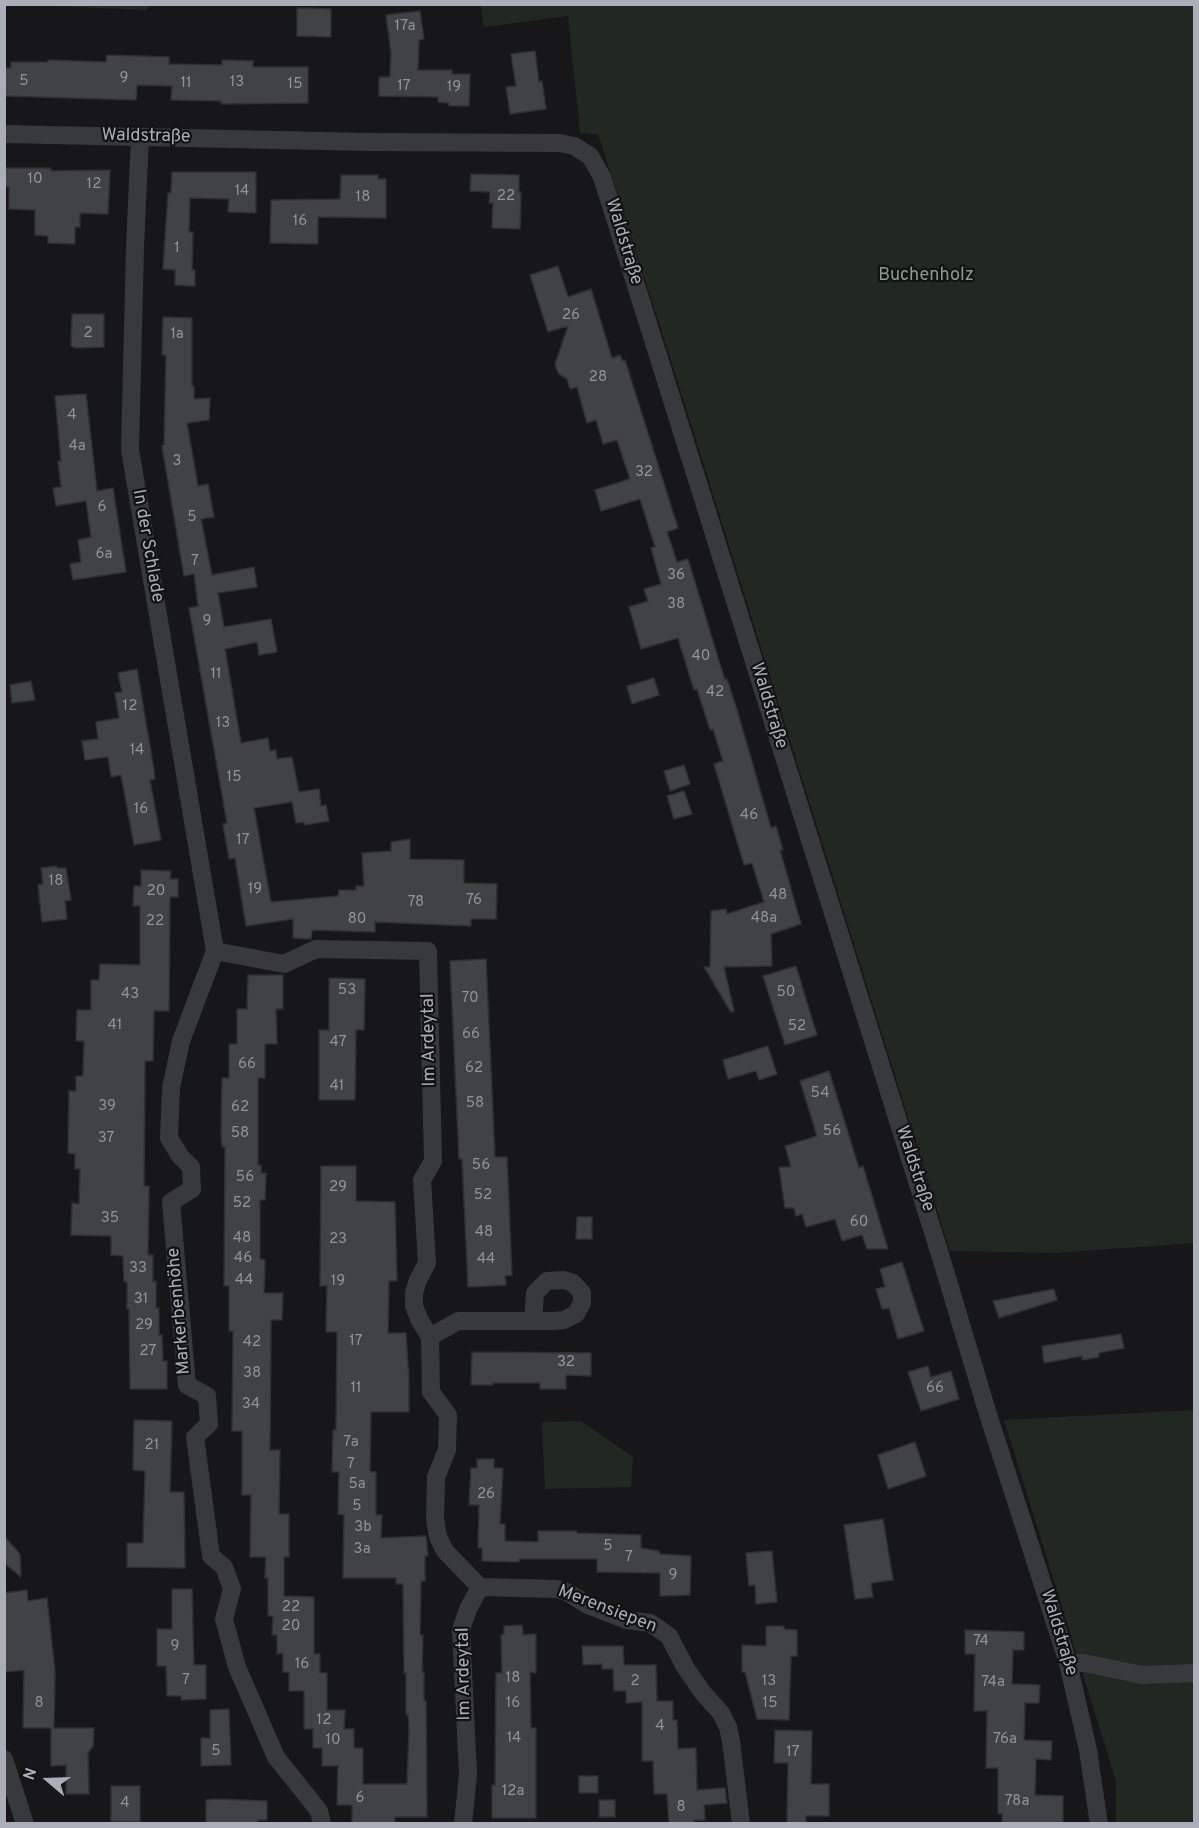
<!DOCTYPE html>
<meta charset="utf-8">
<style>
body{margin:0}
#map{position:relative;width:1199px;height:1828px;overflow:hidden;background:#171719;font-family:Overpass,sans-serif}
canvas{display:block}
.frame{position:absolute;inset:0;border:6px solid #aaaeb8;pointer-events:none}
.north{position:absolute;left:18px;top:1750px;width:60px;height:60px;-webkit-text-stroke:4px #121214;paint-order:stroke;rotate:289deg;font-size:16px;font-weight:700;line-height:24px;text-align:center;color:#aaaeb8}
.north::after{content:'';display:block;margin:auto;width:21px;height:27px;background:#aaaeb8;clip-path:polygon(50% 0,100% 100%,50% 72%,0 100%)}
</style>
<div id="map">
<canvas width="1199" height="1828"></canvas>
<div class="frame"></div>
<div class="north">N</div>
</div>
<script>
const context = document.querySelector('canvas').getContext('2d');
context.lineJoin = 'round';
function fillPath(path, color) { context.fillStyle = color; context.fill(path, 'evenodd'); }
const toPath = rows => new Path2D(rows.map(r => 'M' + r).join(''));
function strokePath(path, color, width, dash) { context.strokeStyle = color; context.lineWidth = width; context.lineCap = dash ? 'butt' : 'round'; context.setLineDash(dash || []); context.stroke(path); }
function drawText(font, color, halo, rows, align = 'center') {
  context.font = font + ' Overpass,sans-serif'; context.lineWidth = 4.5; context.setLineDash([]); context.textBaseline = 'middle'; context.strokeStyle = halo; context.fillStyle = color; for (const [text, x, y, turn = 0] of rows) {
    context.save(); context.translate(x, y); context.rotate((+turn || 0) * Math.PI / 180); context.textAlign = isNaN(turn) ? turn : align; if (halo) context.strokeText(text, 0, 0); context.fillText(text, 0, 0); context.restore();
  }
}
const green = toPath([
 [8,4,151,4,151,5,146,10],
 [481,5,1194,5,1194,1243,1055,1253,950,1251,671,360,598,134,580,133,568,16,484,27],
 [1194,1410,1194,1823,1116,1823,1116,1781,1004,1420],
 [581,1421,633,1457,631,1487,545,1489,542,1422]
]);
const building = toPath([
 [297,8,331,9,331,37,297,36,297,8],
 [420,11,424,39,419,40,418,70,452,70,452,74,470,74,469,106,449,106,449,103,438,102,438,97,379,96,379,77,390,77,391,53,386,15,420,11],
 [535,51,539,82,542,81,546,109,510,114,506,87,516,86,511,54,535,51],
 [107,55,169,57,169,64,222,65,222,60,253,61,253,67,308,67,308,103,221,104,221,101,171,100,172,86,137,85,136,100,4,96,4,68,11,68,11,62,48,62,48,60,106,62,107,55],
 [4,168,51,168,51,171,110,170,108,214,80,213,80,227,75,227,75,244,48,243,48,236,35,235,35,210,9,209,9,187,4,186,4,168],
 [172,172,256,172,256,213,228,212,229,199,190,198,189,232,193,232,192,270,195,270,195,286,175,285,175,270,163,269,168,193,171,193,172,172],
 [471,174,519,175,519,192,521,192,520,229,492,228,493,203,489,203,490,192,470,191,471,174],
 [341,175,378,175,378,179,386,179,386,218,318,217,318,244,270,243,271,200,340,199,341,175],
 [558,266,568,297,591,289,612,358,620,355,622,361,625,360,678,528,667,532,677,562,688,559,719,661,725,680,727,679,738,713,771,828,776,826,783,850,780,850,801,924,771,934,772,966,724,967,734,1011,731,1012,704,967,710,967,711,911,726,909,727,914,764,902,752,863,744,865,714,764,723,761,713,729,710,730,697,689,694,690,678,638,641,649,629,607,648,601,644,589,661,584,651,548,655,547,640,499,601,511,595,490,630,479,617,440,603,444,596,420,587,423,577,387,570,389,567,379,559,374,556,368,555,364,568,326,548,332,530,275,558,266],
 [72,314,104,314,104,347,77,348,71,346,72,314],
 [163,317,192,318,192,386,194,386,194,399,210,398,209,420,187,423,198,486,208,484,214,517,201,519,212,575,254,567,257,587,218,593,224,627,271,619,277,652,259,655,257,642,225,649,241,743,268,738,270,751,276,750,277,759,292,757,299,792,319,789,321,806,326,805,329,821,304,825,304,822,296,823,292,802,254,808,271,902,338,896,339,890,356,890,356,886,364,886,362,853,391,851,391,842,410,839,410,859,464,860,464,883,497,884,496,919,471,919,471,926,375,922,375,932,312,930,311,939,293,938,293,919,246,926,235,858,229,859,223,824,227,823,189,608,198,606,194,574,184,576,162,446,164,445,166,355,162,355,163,317],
 [86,394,97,491,113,488,126,572,73,580,70,564,81,562,78,540,91,537,86,501,56,506,53,488,61,487,58,461,61,461,55,396,86,394],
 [137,669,154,770,155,779,150,780,161,840,134,845,121,775,111,777,108,757,85,760,82,741,98,739,96,722,119,718,115,693,122,692,118,673,137,669],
 [654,678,659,695,632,704,627,686,654,678],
 [31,681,35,700,12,703,10,685,31,681],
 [684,765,690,784,670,791,664,771,684,765],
 [684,791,692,814,674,819,667,796,684,791],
 [57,866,57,868,66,868,71,900,65,901,67,919,42,922,38,885,43,884,41,868,57,866],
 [141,870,171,871,170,879,178,879,178,897,170,897,169,1011,154,1011,153,1061,145,1061,144,1186,149,1186,148,1255,153,1255,153,1282,156,1281,156,1308,159,1308,159,1335,162,1335,163,1361,167,1361,167,1389,130,1389,129,1309,127,1309,127,1282,124,1282,123,1256,111,1255,111,1236,71,1235,72,1203,79,1204,80,1169,75,1169,75,1154,68,1153,69,1091,76,1091,76,1076,83,1076,84,1041,76,1041,77,1010,91,1010,91,980,99,980,100,964,140,965,140,906,133,906,134,886,141,886,141,870],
 [486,959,495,1157,507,1157,512,1275,505,1276,506,1285,468,1287,462,1159,459,1159,450,961,486,959],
 [796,966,817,1035,785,1045,763,976,796,966],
 [248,975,283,975,283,1009,276,1009,277,1044,265,1044,265,1078,258,1078,258,1165,261,1165,261,1173,266,1173,265,1200,260,1200,260,1259,265,1260,264,1293,283,1293,282,1320,271,1320,270,1450,280,1450,279,1514,289,1514,289,1557,284,1557,284,1596,314,1597,314,1654,320,1654,320,1673,327,1673,327,1710,345,1710,344,1729,354,1729,354,1748,363,1748,363,1784,407,1784,409,1729,408,1714,406,1714,406,1673,404,1673,403,1584,396,1584,396,1578,343,1578,344,1515,338,1514,339,1472,332,1472,333,1430,336,1430,337,1332,326,1332,327,1286,320,1286,321,1166,356,1166,356,1201,395,1202,397,1281,389,1281,388,1333,406,1333,409,1380,409,1412,371,1412,370,1472,376,1472,376,1515,382,1515,381,1538,426,1536,428,1556,425,1556,425,1581,421,1581,420,1635,423,1635,422,1672,424,1673,424,1701,426,1701,427,1817,395,1817,395,1824,352,1824,352,1805,337,1805,338,1766,322,1766,322,1748,313,1748,313,1729,304,1729,304,1691,289,1691,289,1672,283,1672,283,1653,277,1654,277,1635,272,1635,273,1616,268,1616,268,1578,265,1578,266,1557,250,1557,251,1495,242,1495,242,1431,232,1431,233,1331,229,1331,229,1286,224,1286,225,1147,222,1147,221,1135,222,1078,229,1078,229,1044,237,1044,237,1009,247,1009,248,975],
 [329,978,365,979,364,1030,356,1030,355,1100,319,1100,319,1030,329,1030,329,978],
 [768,1046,777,1074,759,1080,756,1071,728,1079,723,1060,768,1046],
 [829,1071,859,1168,863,1166,888,1249,867,1249,862,1235,842,1241,835,1219,806,1227,802,1214,796,1216,794,1208,785,1208,779,1167,791,1167,785,1146,817,1136,800,1081,829,1071],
 [577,1217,592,1217,592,1239,576,1239,577,1217],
 [902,1262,924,1331,898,1339,889,1308,882,1309,876,1289,885,1287,880,1269,902,1262],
 [1054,1289,1057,1300,999,1318,993,1301,1054,1289],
 [1121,1334,1124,1348,1099,1353,1099,1357,1082,1360,1082,1356,1044,1363,1042,1346,1121,1334],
 [472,1352,591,1353,591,1376,566,1375,566,1389,540,1389,540,1383,493,1383,493,1385,471,1385,472,1352],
 [928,1366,931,1377,951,1371,959,1399,921,1411,908,1372,928,1366],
 [134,1420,172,1421,170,1492,184,1492,185,1568,127,1567,127,1543,143,1543,145,1471,133,1470,134,1420],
 [915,1442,926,1476,888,1489,878,1455,915,1442],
 [477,1459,494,1459,494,1468,503,1468,500,1524,505,1524,505,1541,538,1542,538,1531,577,1531,577,1533,641,1535,641,1548,659,1551,660,1554,691,1556,690,1595,660,1596,660,1573,597,1572,597,1559,519,1559,519,1562,482,1561,482,1548,478,1548,479,1505,469,1505,471,1468,477,1468,477,1459],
 [883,1519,893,1580,871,1583,873,1597,855,1599,844,1525,883,1519],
 [4,1536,20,1554,21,1577,4,1563,4,1536],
 [772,1551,777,1602,756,1604,755,1585,749,1586,746,1553,772,1551],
 [172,1589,192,1589,194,1665,206,1665,206,1699,181,1700,181,1696,167,1696,166,1666,157,1666,157,1629,172,1629,172,1589],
 [27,1590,28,1601,47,1598,55,1671,54,1728,94,1728,93,1746,88,1753,89,1794,66,1794,66,1765,51,1766,51,1728,23,1728,24,1670,4,1672,4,1593,27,1590],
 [522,1625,523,1635,536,1634,536,1673,530,1672,531,1728,536,1728,536,1818,492,1818,492,1785,495,1785,496,1673,502,1673,501,1635,504,1635,504,1626,522,1625],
 [766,1626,784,1626,784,1629,797,1630,797,1656,791,1656,789,1720,757,1719,745,1672,742,1672,742,1645,766,1646,766,1626],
 [965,1630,1024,1632,1024,1650,1013,1650,1012,1684,1040,1685,1039,1703,1025,1703,1024,1740,1052,1741,1051,1760,1036,1759,1035,1795,1063,1796,1063,1824,1002,1824,1002,1814,998,1814,998,1768,986,1768,987,1711,974,1711,975,1654,965,1654,965,1630],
 [582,1646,623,1646,624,1665,656,1665,657,1701,673,1701,673,1720,677,1720,678,1749,696,1748,697,1790,725,1788,727,1803,704,1805,705,1820,694,1820,694,1824,669,1824,667,1794,654,1794,653,1761,642,1761,642,1702,626,1703,626,1691,614,1691,613,1669,602,1669,602,1664,583,1665,582,1646],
 [229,1709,231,1765,201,1766,201,1738,210,1738,210,1710,229,1709],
 [775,1730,812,1731,811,1784,829,1784,829,1816,806,1816,806,1824,787,1824,788,1763,774,1763,775,1730],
 [579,1776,598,1776,598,1793,579,1793,579,1776],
 [111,1786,140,1786,140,1822,111,1821,111,1786],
 [216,1799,267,1801,267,1820,258,1820,258,1824,206,1824,206,1800,216,1799],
 [599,1800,615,1800,615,1817,599,1817,599,1800]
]);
const street = toPath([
 [4,134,368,142,560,143,574,146,590,156,602,177,939,1251,987,1411,1068,1663,1088,1750,1099,1824],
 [140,138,135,246,130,450,215,951,181,1041,171,1088,169,1138,180,1156,191,1167,192,1189,171,1202,187,1385,207,1396,209,1424,195,1437,211,1556,224,1567,232,1589,224,1619,237,1667,276,1757,319,1811,322,1824],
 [215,951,284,964,316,949,428,951,433,1161,422,1180,427,1263,418,1280,414,1293,414,1306,419,1319,430,1337,431,1392,448,1415,447,1450,436,1477,435,1519,438,1537,445,1551,480,1587,468,1609,461,1630,468,1774,463,1824],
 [430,1337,458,1321,553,1321,564,1320,576,1314,582,1303,582,1293,573,1283,564,1280,547,1281,535,1293,533,1321],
 [480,1587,557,1589,567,1592,588,1605,627,1620,650,1623,669,1636,685,1667,703,1693,721,1713,728,1727,731,1741,741,1824],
 [1068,1663,1084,1663,1142,1675,1194,1673],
 [4,1759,25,1824]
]);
const numberNames = [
 ["17a",405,27],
 ["9",124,79],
 ["5",24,82],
 ["13",237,83],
 ["11",186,84],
 ["15",295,85],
 ["17",404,87],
 ["19",454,88],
 ["10",35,180],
 ["12",94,185],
 ["14",242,192],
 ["22",506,197],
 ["18",363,198],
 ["16",300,222],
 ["1",177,249],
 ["26",571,316],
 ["2",88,334],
 ["1a",177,335],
 ["28",598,378],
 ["4",72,416],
 ["4a",77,447],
 ["3",177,462],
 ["32",644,473],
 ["6",102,508],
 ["5",192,518],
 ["6a",104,555],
 ["7",195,562],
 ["36",676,576],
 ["38",676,605],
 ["9",207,622],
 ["40",701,657],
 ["11",216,675],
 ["42",715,693],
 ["12",130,707],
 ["13",223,724],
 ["14",137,751],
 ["15",234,778],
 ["16",141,810],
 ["46",749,816],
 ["17",243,841],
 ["18",56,882],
 ["19",255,890],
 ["20",156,892],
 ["48",778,896],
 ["76",474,901],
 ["78",416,903],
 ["48a",764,919],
 ["80",357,920],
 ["22",155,922],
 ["53",347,991],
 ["50",786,993],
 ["43",130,995],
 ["70",470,999],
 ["41",115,1026],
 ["52",797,1027],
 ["66",471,1035],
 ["47",338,1043],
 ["66",247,1065],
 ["62",474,1069],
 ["41",337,1087],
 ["54",820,1094],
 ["58",475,1104],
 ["39",107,1107],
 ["62",240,1108],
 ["56",832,1132],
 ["58",240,1134],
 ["37",106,1139],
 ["56",481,1166],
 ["56",245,1178],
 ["29",338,1188],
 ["52",483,1196],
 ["52",242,1204],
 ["35",110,1219],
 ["60",859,1223],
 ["48",484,1233],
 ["48",242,1239],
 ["23",338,1240],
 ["46",243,1259],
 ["44",486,1260],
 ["33",138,1269],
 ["44",244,1281],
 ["19",338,1282],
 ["31",141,1300],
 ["29",144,1326],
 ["17",356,1342],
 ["42",252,1343],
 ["27",148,1352],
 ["32",566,1363],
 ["38",252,1374],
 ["11",356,1389],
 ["66",935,1389],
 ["34",251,1405],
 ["7a",351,1443],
 ["21",152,1446],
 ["7",351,1465],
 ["5a",357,1485],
 ["26",486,1495],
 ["5",357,1507],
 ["3b",363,1528],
 ["5",608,1547],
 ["3a",362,1550],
 ["7",629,1558],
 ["9",673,1576],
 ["22",291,1608],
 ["20",291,1627],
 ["74",981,1642],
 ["9",175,1647],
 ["16",302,1665],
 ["18",513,1679],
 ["7",186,1681],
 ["2",635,1682],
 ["13",769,1682],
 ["74a",993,1683],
 ["8",39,1704],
 ["16",513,1704],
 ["15",770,1704],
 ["12",324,1721],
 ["4",660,1727],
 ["14",514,1739],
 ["76a",1005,1740],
 ["10",333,1741],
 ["5",216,1752],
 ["17",793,1753],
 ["12a",513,1792],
 ["6",360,1799],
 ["78a",1017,1802],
 ["4",125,1804],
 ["8",681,1808]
];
const streetNames = [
 ["Waldstraße",146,137,1],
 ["Waldstraße",623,242,73],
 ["In der Schlade",147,546,80],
 ["Waldstraße",768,706,73],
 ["Im Ardeytal",430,1040,-91],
 ["Waldstraße",914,1169,72],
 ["Markerbenhöhe",180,1311,-95],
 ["Merensiepen",607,1610,21],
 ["Waldstraße",1058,1633,73],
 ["Im Ardeytal",465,1674,-91]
];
const parkNames = [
 ["Buchenholz",926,276]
];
fillPath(green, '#212822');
fillPath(building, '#414246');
strokePath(building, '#313134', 1.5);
strokePath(street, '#38393d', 18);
drawText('15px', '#90939c', null, numberNames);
drawText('18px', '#aaaeb8', '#121214', streetNames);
drawText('18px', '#82a184', '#121214', parkNames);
</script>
